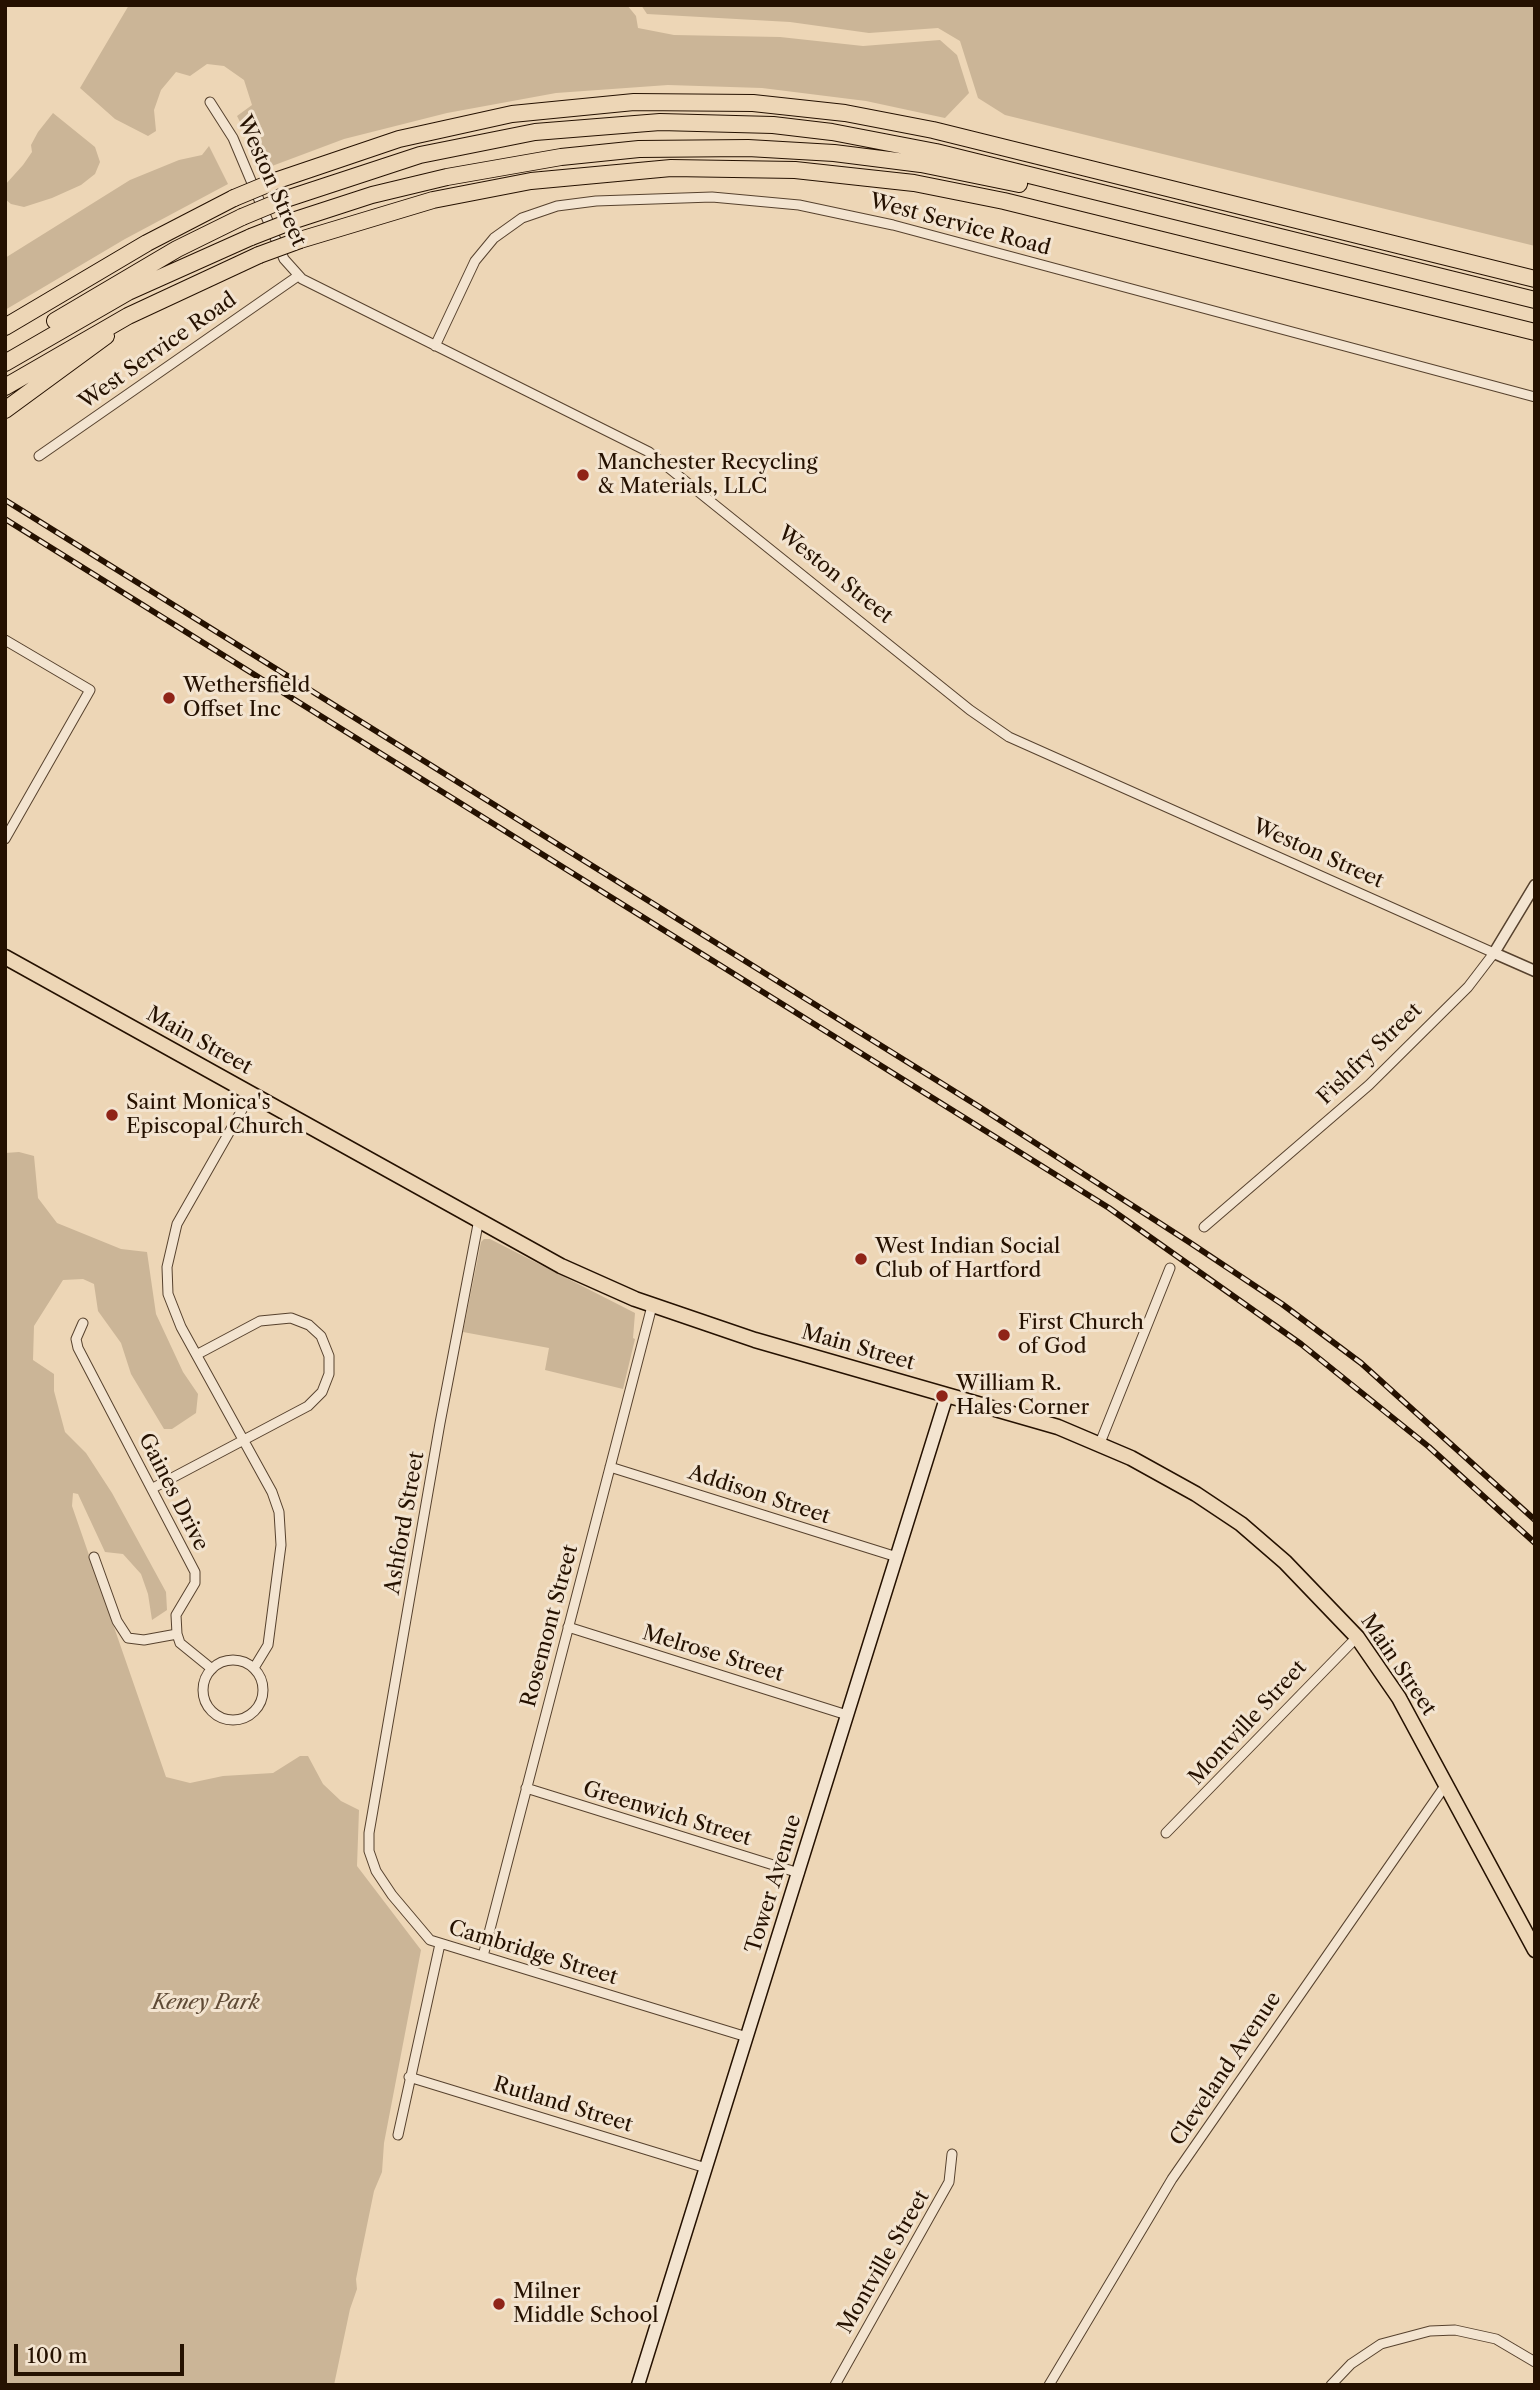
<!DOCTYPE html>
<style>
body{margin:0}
#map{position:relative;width:1540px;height:2390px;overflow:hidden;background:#edd6b6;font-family:"Libre Caslon Text",serif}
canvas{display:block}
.frame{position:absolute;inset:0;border:7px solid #251100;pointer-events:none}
.scale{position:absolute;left:14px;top:2344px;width:170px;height:32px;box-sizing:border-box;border:4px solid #251100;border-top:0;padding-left:9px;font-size:21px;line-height:24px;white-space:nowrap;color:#251100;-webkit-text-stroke:5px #f3e4d0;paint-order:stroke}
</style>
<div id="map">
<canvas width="1540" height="2390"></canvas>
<div class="frame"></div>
<div class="scale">100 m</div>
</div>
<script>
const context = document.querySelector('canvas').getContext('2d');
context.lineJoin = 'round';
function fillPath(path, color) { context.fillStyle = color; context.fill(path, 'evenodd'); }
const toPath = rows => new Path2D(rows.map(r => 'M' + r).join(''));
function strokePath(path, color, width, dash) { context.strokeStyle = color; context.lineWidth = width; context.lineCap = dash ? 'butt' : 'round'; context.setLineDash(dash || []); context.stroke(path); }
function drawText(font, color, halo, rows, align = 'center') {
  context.font = font + ' "Libre Caslon Text",serif'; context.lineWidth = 6; context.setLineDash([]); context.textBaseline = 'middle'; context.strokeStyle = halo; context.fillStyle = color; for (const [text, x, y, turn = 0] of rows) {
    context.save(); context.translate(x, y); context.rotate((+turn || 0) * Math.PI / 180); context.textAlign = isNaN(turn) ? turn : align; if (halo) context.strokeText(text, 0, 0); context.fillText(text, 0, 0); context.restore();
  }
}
const green = toPath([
 [129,5,627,5,636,16,638,28,674,35,780,37,863,46,940,40,957,55,969,93,945,118,866,101,762,88,668,85,556,93,447,113,344,139,264,169,237,116,252,105,244,80,224,66,207,64,190,76,176,72,161,90,154,110,156,131,148,136,115,119,80,88],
 [641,5,1535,5,1535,246,1005,115,978,98,960,41,938,28,869,33,790,22,647,14],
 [53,113,95,147,100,162,95,174,81,185,52,198,24,207,11,204,5,199,5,185,23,165,32,152,31,145,38,132],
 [209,146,228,184,125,239,5,310,5,258,130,180,179,160,202,155],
 [19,1152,34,1156,38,1198,57,1223,121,1249,147,1252,156,1314,183,1372,198,1394,196,1413,172,1429,164,1429,131,1374,121,1343,98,1311,94,1284,83,1279,63,1280,34,1326,33,1360,54,1374,54,1391,65,1432,86,1453,112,1493,166,1592,167,1610,152,1620,148,1594,141,1574,123,1554,105,1552,78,1494,73,1493,72,1506,166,1777,190,1783,223,1776,273,1773,300,1756,308,1756,323,1784,341,1801,359,1810,357,1866,421,1950,384,2143,382,2172,374,2191,356,2279,357,2289,350,2309,334,2385,5,2385,5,1153],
 [484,1239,490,1239,635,1313,633,1338,635,1339,623,1389,545,1370,549,1348,463,1332,481,1242]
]);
const minor = toPath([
 [210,102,233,138,284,259,302,279,649,452,970,710,1009,737,1494,953,1468,987,1369,1085,1204,1227],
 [435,346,475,261,494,238,522,218,557,206,596,201,712,197,799,205,893,225,1535,397],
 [39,456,298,276],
 [5,640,90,690,5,839],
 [251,1094,177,1224,167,1267,168,1294,181,1327,272,1492,279,1512,281,1545,268,1645,254,1668],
 [479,1219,440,1423,369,1833,369,1851,376,1871,392,1895,430,1940,747,2037],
 [83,1323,76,1339,78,1348,195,1572,195,1583,176,1615,177,1634,180,1643,212,1669],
 [1100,1443,1170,1268],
 [610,1467,897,1557],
 [153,1488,308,1406,322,1392,329,1374,329,1356,321,1336,309,1325,291,1318,260,1321,198,1354],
 [94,1557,117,1621,128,1638,144,1640,177,1634],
 [568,1627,847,1715],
 '203 1690a30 30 0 1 1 60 0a30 30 0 1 1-60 0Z',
 [526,1788,799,1873],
 [1166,1833,1357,1637],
 [483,1956,652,1306],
 [409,2077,706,2168],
 [398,2135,440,1944],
 [835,2385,949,2182,952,2154],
 [1049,2385,1172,2179,1447,1783],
 [1331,2385,1351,2364,1381,2344,1430,2331,1455,2330,1496,2339,1535,2362]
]);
const tertiary = toPath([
 [1535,885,1494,953,1535,971]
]);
const secondary = toPath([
 [638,2385,947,1395]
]);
const primary = toPath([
 [5,957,561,1266,635,1299,755,1340,1058,1427,1131,1458,1196,1494,1241,1524,1285,1562,1357,1637,1399,1698,1535,1950]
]);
const motorway = toPath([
 [275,181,399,139,512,114,634,102,753,103,845,113,933,130,1535,279],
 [283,200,420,155,535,132,660,122,773,125,832,132,936,152,1535,300],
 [292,221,372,195,447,177,561,157,639,149,748,148,834,153,921,164,1019,184],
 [300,240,433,200,531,181,671,168,795,170,914,183,1004,201,1535,332],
 [55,321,177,249,242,217],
 [5,327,147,243,234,198],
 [5,363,128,292,251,237],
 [5,387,128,316,259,255],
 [5,410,106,336]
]);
const rail = toPath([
 [5,500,978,1106,1189,1242,1282,1304,1361,1363,1535,1520],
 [5,519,1109,1208,1301,1344,1429,1447,1535,1543]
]);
const motorwayBridge = toPath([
 [234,198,275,181],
 [242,217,283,200],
 [251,237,292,221],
 [259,255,300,240]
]);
const markers = [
 [583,475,7,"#8f2418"],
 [169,698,7,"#8f2418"],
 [112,1115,7,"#8f2418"],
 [861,1259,7,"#8f2418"],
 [1004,1335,7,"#8f2418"],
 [942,1396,7,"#8f2418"],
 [499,2304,7,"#8f2418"]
];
const streetNames = [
 ["Weston Street",271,181,66],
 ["West Service Road",960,225,15],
 ["West Service Road",158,351,-35],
 ["Weston Street",835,575,39],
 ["Weston Street",1318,854,24],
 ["Main Street",199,1041,29],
 ["Fishfry Street",1370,1054,-44],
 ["Main Street",858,1348,16],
 ["Gaines Drive",173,1492,63],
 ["Addison Street",759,1495,18],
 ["Ashford Street",405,1523,-80],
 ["Rosemont Street",550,1626,-75],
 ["Melrose Street",713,1654,17],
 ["Main Street",1398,1665,56],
 ["Montville Street",1248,1723,-47],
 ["Greenwich Street",667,1814,17],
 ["Tower Avenue",774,1884,-73],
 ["Cambridge Street",533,1953,17],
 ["Cleveland Avenue",1226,2069,-56],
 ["Rutland Street",563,2105,17],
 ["Montville Street",884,2262,-60]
];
const poiNames = [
 ["Manchester Recycling",597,463],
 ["& Materials, LLC",597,487],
 ["Wethersfield",183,686],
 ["Offset Inc",183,710],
 ["Saint Monica's",126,1103],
 ["Episcopal Church",126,1127],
 ["West Indian Social",875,1247],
 ["Club of Hartford",875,1271],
 ["First Church",1018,1323],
 ["of God",1018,1347],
 ["William R.",956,1384],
 ["Hales Corner",956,1408],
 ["Milner",513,2292],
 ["Middle School",513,2316]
];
const parkNames = [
 ["Keney Park",206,2003]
];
fillPath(green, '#cbb597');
strokePath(minor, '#57422e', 11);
strokePath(tertiary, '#57422e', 13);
strokePath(secondary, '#251100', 15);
strokePath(primary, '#251100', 17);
strokePath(motorway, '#251100', 18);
strokePath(minor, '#f3e4d0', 9);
strokePath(tertiary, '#f3e4d0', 10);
strokePath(secondary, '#f3e4d0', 12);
strokePath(primary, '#edd6b6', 14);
strokePath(motorway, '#edd6b6', 16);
strokePath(rail, '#251100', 6);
strokePath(rail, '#f3e4d0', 3.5, [10]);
strokePath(motorwayBridge, '#251100', 18, []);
strokePath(motorwayBridge, '#edd6b6', 16);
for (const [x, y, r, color] of markers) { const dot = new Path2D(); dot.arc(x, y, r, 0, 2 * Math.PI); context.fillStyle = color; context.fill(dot); strokePath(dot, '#f3e4d0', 2.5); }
drawText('21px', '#251100', '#f3e4d0', streetNames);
drawText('21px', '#251100', '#f3e4d0', poiNames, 'left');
drawText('italic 21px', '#5f4a35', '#f3e4d0', parkNames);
</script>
